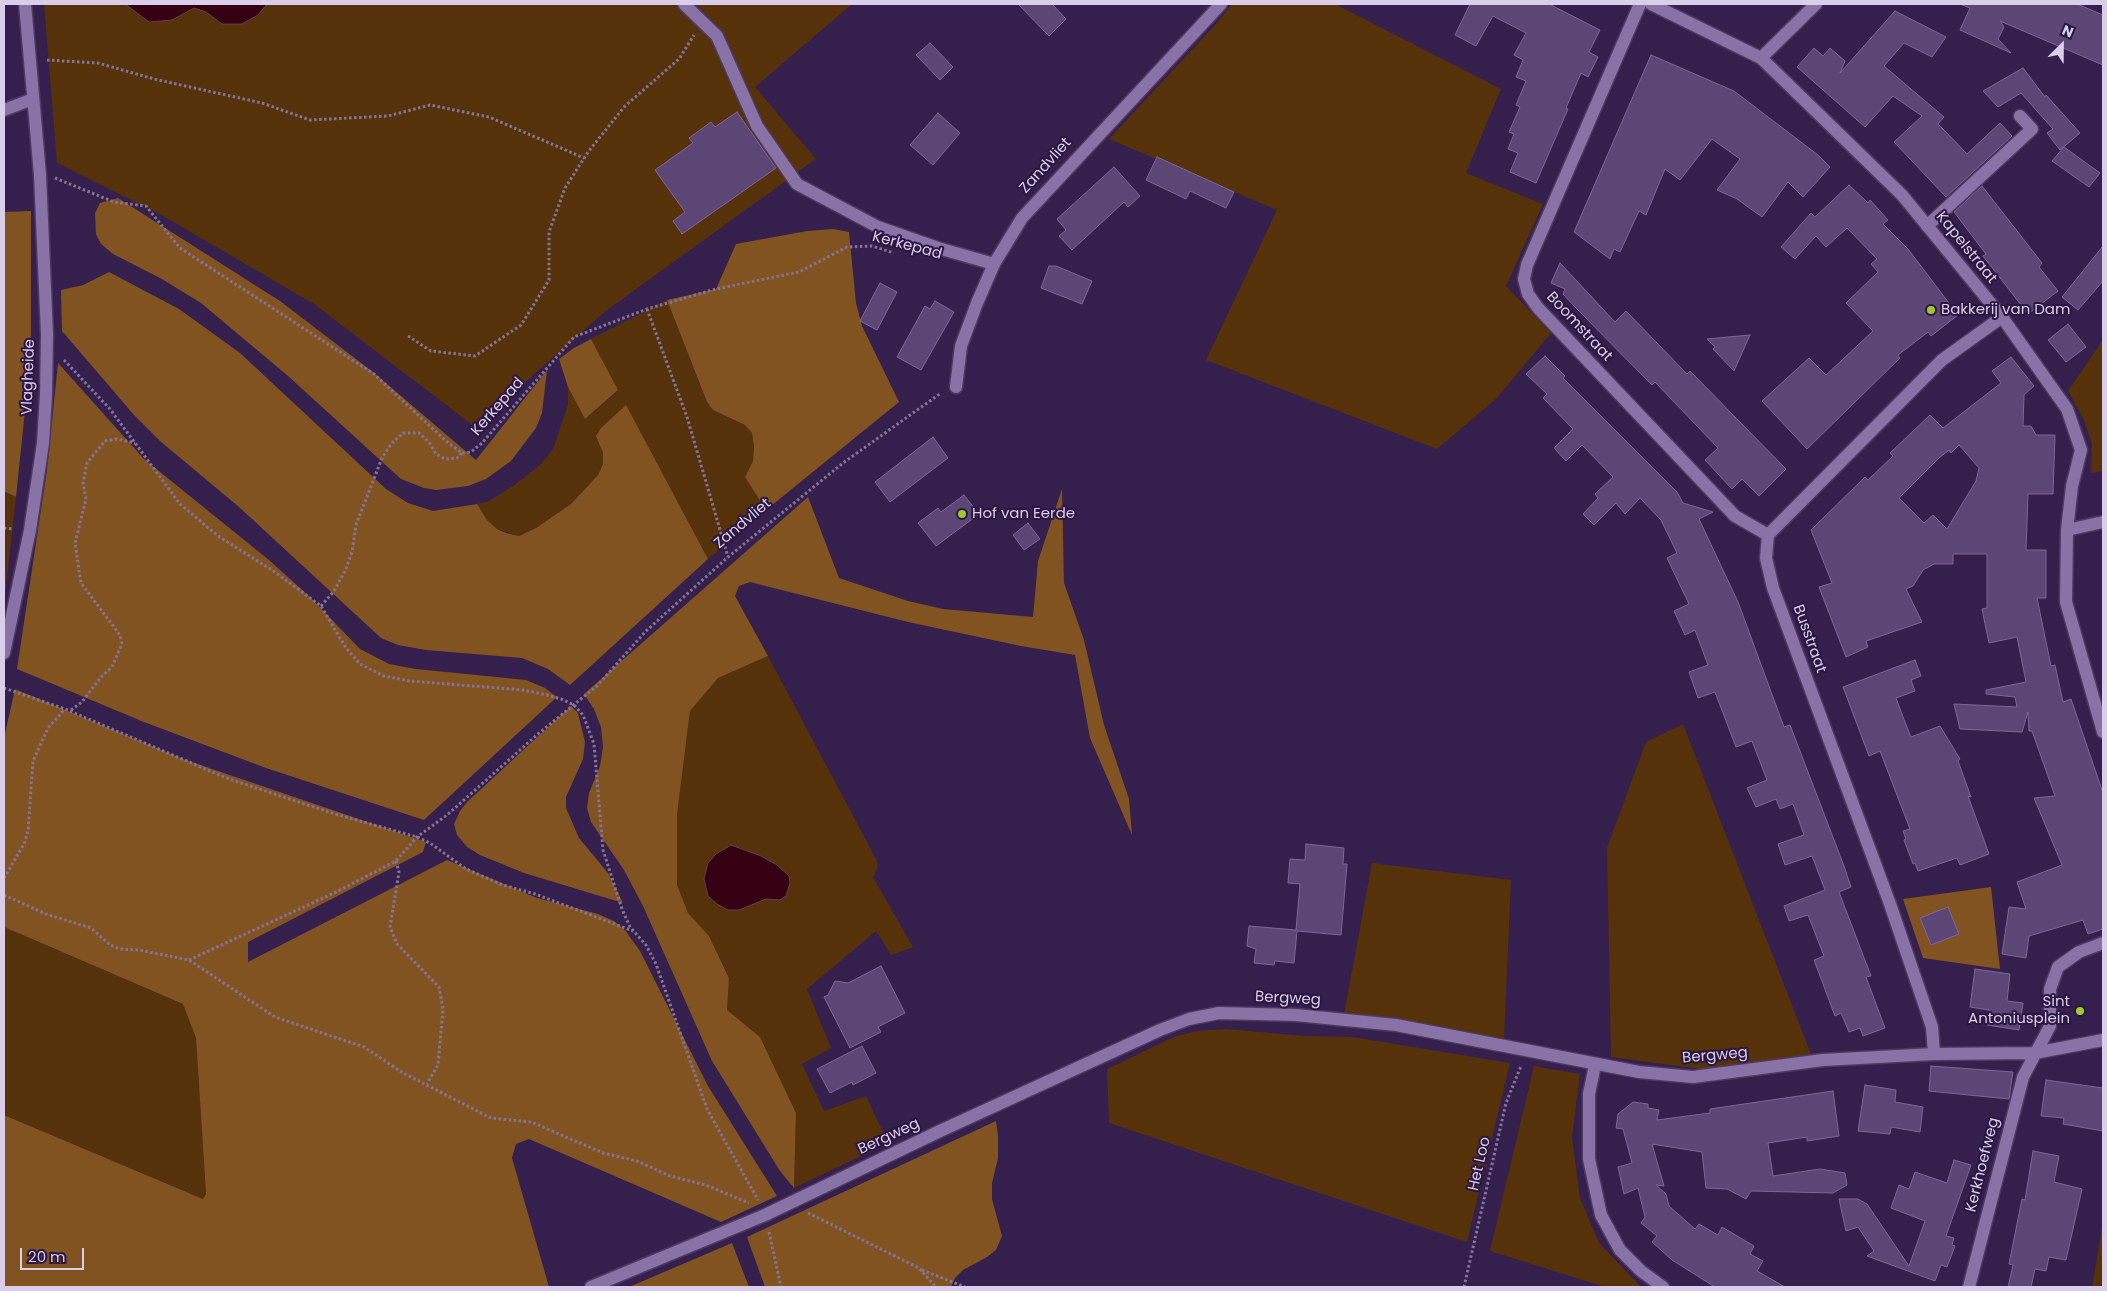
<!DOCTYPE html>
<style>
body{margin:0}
#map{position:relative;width:2107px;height:1291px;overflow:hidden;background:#351f4c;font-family:Poppins,sans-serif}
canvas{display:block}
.frame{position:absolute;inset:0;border:5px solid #daceea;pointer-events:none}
.north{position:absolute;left:2037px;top:20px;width:50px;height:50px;-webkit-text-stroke:4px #2b1541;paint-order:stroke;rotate:23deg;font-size:14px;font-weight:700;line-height:20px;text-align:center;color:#daceea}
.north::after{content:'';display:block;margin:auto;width:18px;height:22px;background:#daceea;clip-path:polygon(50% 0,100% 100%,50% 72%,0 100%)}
.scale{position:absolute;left:20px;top:1248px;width:64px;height:22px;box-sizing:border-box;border:2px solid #daceea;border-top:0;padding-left:6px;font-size:15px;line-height:18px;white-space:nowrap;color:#daceea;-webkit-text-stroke:4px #2b1541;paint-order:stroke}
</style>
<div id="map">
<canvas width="2107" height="1291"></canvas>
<div class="frame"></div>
<div class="north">N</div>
<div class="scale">20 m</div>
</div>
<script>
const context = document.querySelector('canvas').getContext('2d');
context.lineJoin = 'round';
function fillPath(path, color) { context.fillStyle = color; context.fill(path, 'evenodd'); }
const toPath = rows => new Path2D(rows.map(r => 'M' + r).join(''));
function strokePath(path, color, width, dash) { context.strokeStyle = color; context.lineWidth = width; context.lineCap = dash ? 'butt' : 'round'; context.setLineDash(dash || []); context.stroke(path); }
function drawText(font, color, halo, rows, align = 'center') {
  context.font = font + ' Poppins,sans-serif'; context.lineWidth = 4; context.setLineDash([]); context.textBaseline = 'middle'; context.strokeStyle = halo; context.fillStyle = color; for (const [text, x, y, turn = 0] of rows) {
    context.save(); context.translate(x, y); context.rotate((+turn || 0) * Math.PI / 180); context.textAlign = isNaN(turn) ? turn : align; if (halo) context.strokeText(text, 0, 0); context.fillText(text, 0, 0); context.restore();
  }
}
const green = toPath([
 [44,4,852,4,755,87,816,159,603,313,475,427,314,304,165,217,57,163],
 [1232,4,1335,4,1501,89,1466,173,1543,204,1506,286,1551,333,1496,399,1437,449,1206,360,1277,210,1109,139,1215,25],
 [667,300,707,402,713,410,745,425,752,433,754,446,753,461,745,477,766,510,708,559,626,406,603,453,603,464,598,475,571,504,536,528,519,536,497,529,487,520,477,504,489,501,513,486,540,465,553,449,568,405,568,387,585,419,618,391,591,339],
 [2103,340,2103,471,2091,473,2092,444,2085,422,2068,391],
 [4,491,16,497,4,605],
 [768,656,876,859,878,866,873,877,913,947,891,955,876,931,807,989,831,1048,802,1064,824,1111,866,1096,888,1143,794,1188,796,1113,760,1037,727,1010,729,977,709,936,688,913,677,885,677,815,690,711,718,678],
 [739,847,777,865,789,876,780,900,766,899,717,904,708,896,704,879],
 [1683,724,1814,1062,1739,1069,1701,1069,1611,1057,1607,848,1646,742],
 [1372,863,1511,880,1504,1039,1344,1014],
 [4,927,183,1004,196,1038,206,1194,203,1199,4,1115],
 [1226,1029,1306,1036,1353,1037,1510,1063,1467,1242,1109,1123,1107,1069,1174,1037,1196,1031],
 [1534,1066,1580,1074,1572,1137,1580,1198,1599,1243,1641,1287,1605,1287,1490,1251],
 [2102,1227,2103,1287,2092,1287]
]);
const forest = toPath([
 [118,198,280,301,373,372,476,460,547,370,542,413,536,428,511,461,486,479,468,486,436,490,424,488,401,479,288,376,201,303,162,279,113,254,101,244,96,234,95,213,100,203],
 [31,211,31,353,16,497,4,491,4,212],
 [833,229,849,232,856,303,862,326,899,402,766,510,745,477,753,461,754,446,752,433,745,425,713,410,707,402,667,300,716,289,736,244,807,231],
 [109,272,179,309,240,353,386,489,408,503,433,511,477,504,487,520,497,529,506,533,519,536,536,528,571,504,598,475,603,464,603,453,596,436,601,428,626,405,708,559,570,685,548,669,522,658,426,650,398,645,381,638,239,507,160,441,134,415,62,331,61,290,83,285],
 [591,339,618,390,585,419,568,387,559,359,574,348],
 [58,363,144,459,269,560,310,597,360,649,389,664,416,669,526,680,545,688,557,697,424,820,266,768,144,722,17,669,47,470],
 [1062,489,1064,583,1084,640,1104,725,1129,799,1132,835,1090,738,1075,655,1021,646,908,622,750,582,739,586,735,596,768,656,718,678,690,711,677,815,677,885,688,913,709,936,729,978,727,1010,760,1037,796,1113,794,1188,780,1171,712,1061,643,906,624,870,591,822,587,808,589,793,600,766,603,747,601,727,594,709,584,694,808,497,839,578,908,601,943,609,1033,617,1038,561],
 [15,689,183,759,426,842,423,852,248,942,248,962,447,860,537,898,598,914,614,921,625,930,640,951,708,1086,777,1196,721,1222,529,1139,516,1144,512,1158,549,1287,4,1287,4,1115,203,1199,206,1194,196,1038,183,1004,4,927,4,738],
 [571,706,578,713,585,742,583,759,566,797,566,808,579,838,608,873,623,903,524,873,480,855,467,847,457,835,454,824,460,811,467,802],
 [1991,887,2000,969,1923,958,1903,899],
 [996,1121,998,1136,998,1158,992,1183,992,1199,1002,1236,996,1250,987,1257,963,1270,955,1278,951,1287,765,1287,747,1237],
 [732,1243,749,1287,629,1287]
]);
const water = toPath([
 [125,4,267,4,258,15,242,24,222,24,206,12,194,8,172,20,149,22,125,4],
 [731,845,761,856,777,865,789,876,790,883,786,896,780,900,766,899,739,910,728,910,717,904,708,896,704,879,708,863,716,854,731,845]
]);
const building = toPath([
 [1018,4,1052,4,1066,19,1049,36,1018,4],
 [1470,4,1549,4,1600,30,1589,52,1598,57,1588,77,1581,73,1566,108,1568,109,1536,183,1510,172,1518,153,1508,149,1514,134,1509,132,1520,107,1516,105,1526,81,1516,77,1523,60,1514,55,1526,33,1493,16,1476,46,1455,35,1470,4],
 [1960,4,2077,4,2103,15,2103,65,2000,21,2004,27,1998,39,2011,53,1960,30,1970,8,1960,4],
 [1895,11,1946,37,1932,57,1904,43,1884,66,1944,117,1938,124,1946,132,1967,154,2000,123,2012,136,1946,197,1894,142,1922,116,1893,96,1865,127,1797,67,1814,48,1823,56,1830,48,1845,61,1840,73,1895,11],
 [930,43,953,67,940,80,916,55,930,43],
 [1651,55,1734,91,1818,155,1830,167,1803,197,1788,182,1762,217,1737,199,1717,190,1740,159,1712,139,1680,180,1665,169,1646,215,1639,211,1620,252,1614,249,1610,259,1574,232,1651,55],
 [2023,68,2045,97,2046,95,2080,133,2060,150,2047,133,2053,129,2021,93,1998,107,1983,91,2023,68],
 [737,112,776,168,682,234,673,221,685,212,655,170,693,143,689,138,711,122,715,127,737,112],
 [938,113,960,133,933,165,910,145,938,113],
 [2064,147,2100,173,2089,187,2052,161,2064,147],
 [1157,157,1234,192,1226,208,1190,191,1186,199,1146,180,1157,157],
 [1114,167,1140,196,1128,207,1124,202,1072,250,1059,236,1066,230,1057,219,1114,167],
 [1849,185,1868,203,1870,200,1888,220,1883,224,1908,249,1958,315,1931,336,1928,332,1898,355,1900,358,1807,449,1762,401,1809,358,1826,375,1873,331,1846,303,1878,272,1871,264,1877,259,1847,228,1826,247,1816,236,1795,259,1781,247,1811,213,1815,217,1849,185],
 [1982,186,2042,263,2039,267,2058,291,2028,314,1983,256,1986,254,1954,212,1982,186],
 [2103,246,2103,281,2078,310,2062,297,2103,246],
 [1560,263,1615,322,1626,311,1687,374,1690,371,1786,469,1759,496,1742,479,1732,489,1705,460,1718,448,1655,382,1652,385,1574,306,1563,294,1565,289,1551,283,1560,263],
 [1049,266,1056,266,1092,281,1082,304,1041,288,1049,266],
 [880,283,897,292,877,330,860,321,880,283],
 [935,301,954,312,921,370,897,357,925,306,930,309,935,301],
 [2068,324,2086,347,2066,362,2048,340,2068,324],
 [1750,335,1734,371,1713,349,1715,347,1707,339,1750,335],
 [1545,356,1565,376,1563,378,1677,492,1683,503,1713,512,1699,519,1738,602,1784,727,1790,725,1844,866,1851,887,1839,892,1871,976,1866,977,1885,1028,1863,1036,1860,1028,1849,1032,1841,1013,1835,1016,1814,960,1824,956,1808,915,1789,921,1784,906,1825,890,1812,856,1785,865,1778,844,1804,835,1793,804,1780,809,1776,799,1756,807,1747,788,1767,780,1752,741,1736,747,1715,692,1698,698,1689,672,1708,665,1695,630,1685,635,1674,611,1689,604,1667,558,1677,553,1661,520,1640,498,1625,514,1616,503,1594,525,1583,514,1598,498,1595,494,1613,477,1582,445,1566,461,1554,448,1573,429,1543,398,1547,394,1526,374,1545,356],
 [2011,357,2034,386,2024,395,2023,426,2031,426,2036,435,2055,435,2053,494,2028,494,2026,550,2046,550,2046,598,2037,598,2051,666,2055,665,2063,702,2071,699,2103,793,2103,929,2088,934,2083,920,2029,936,2026,958,2002,954,2009,907,2026,909,2017,882,2062,865,2034,798,2055,796,2032,731,2029,731,2028,712,2022,732,1960,729,1954,704,2017,707,2015,697,1986,694,1986,690,2026,682,2017,637,1989,643,1982,609,1987,608,1987,554,1953,554,1953,564,1934,564,1923,570,1913,586,1906,589,1922,622,1866,641,1868,647,1846,657,1819,587,1832,583,1811,530,1865,477,1868,480,1893,456,1890,453,1930,415,1943,428,2001,383,1992,371,2011,357],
 [1959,445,1979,468,1976,481,1947,529,1933,515,1924,523,1899,498,1939,458,1949,450,1951,453,1959,445],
 [933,437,948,458,890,502,875,482,933,437],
 [964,495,979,514,936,546,918,523,938,508,941,512,964,495],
 [1028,523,1040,539,1024,550,1013,535,1028,523],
 [1915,660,1921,676,1911,680,1915,691,1896,698,1903,717,1911,737,1940,726,1960,759,1958,761,1971,797,1968,796,1989,854,1960,865,1957,858,1918,871,1915,863,1913,864,1904,840,1906,839,1903,831,1910,829,1880,751,1869,756,1843,687,1915,660],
 [1306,844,1344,848,1343,864,1347,864,1341,935,1297,931,1294,963,1275,961,1274,965,1254,963,1256,949,1247,946,1249,926,1296,930,1300,884,1288,883,1290,859,1305,860,1306,844],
 [1948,907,1959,934,1931,945,1920,918,1948,907],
 [881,966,905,1013,878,1027,881,1032,850,1048,824,997,828,995,835,981,848,983,881,966],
 [1975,969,2010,974,2007,1001,2023,1003,2019,1030,1987,1025,1989,1010,1970,1007,1975,969],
 [862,1046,876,1073,853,1085,852,1082,830,1093,817,1069,862,1046],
 [1931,1066,2013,1072,2009,1099,1929,1091,1931,1066],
 [2046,1080,2103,1088,2103,1131,2063,1124,2064,1118,2041,1116,2046,1080],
 [1865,1085,1896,1090,1895,1102,1923,1107,1920,1132,1891,1127,1890,1134,1858,1131,1865,1085],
 [1833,1091,1839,1136,1807,1141,1807,1137,1768,1143,1773,1176,1820,1169,1845,1173,1847,1185,1833,1193,1751,1191,1746,1199,1727,1189,1706,1188,1702,1152,1652,1144,1664,1186,1656,1185,1666,1194,1669,1206,1695,1229,1699,1224,1718,1235,1722,1227,1754,1246,1750,1254,1763,1261,1757,1271,1785,1287,1715,1287,1672,1260,1652,1242,1657,1236,1641,1223,1645,1217,1638,1188,1624,1194,1618,1167,1632,1163,1623,1129,1616,1128,1618,1114,1633,1102,1648,1104,1648,1108,1659,1110,1657,1120,1710,1113,1710,1109,1833,1091],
 [2033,1151,2059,1156,2054,1182,2082,1189,2066,1260,2049,1257,2046,1271,2035,1269,2031,1287,2008,1287,2013,1265,2009,1264,2022,1199,2025,1200,2033,1151],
 [1954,1160,1971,1165,1946,1236,1954,1238,1952,1245,1955,1246,1947,1267,1941,1265,1935,1281,1867,1256,1874,1251,1858,1227,1846,1231,1839,1199,1858,1199,1867,1204,1909,1266,1925,1221,1891,1208,1899,1185,1909,1189,1915,1172,1947,1183,1954,1160]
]);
const path = toPath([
 [47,60,98,63,154,79,262,103,310,120,388,116,430,105,489,117,584,158],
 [55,178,114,202,146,206,180,248,374,374,446,441,462,453,471,452,482,443,574,337,647,309,716,289,799,272,847,247,872,246,894,253],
 [647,309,687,417,728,557],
 [408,336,431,351,475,356,521,325,549,280,549,232,565,188,588,152,625,106,679,59,694,35],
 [64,360,110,409,180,504,218,536,272,570,321,606,346,648,360,664,384,676,410,681,523,690,547,695,561,699,574,705,583,715,594,744,603,850,622,909,630,927,646,945,656,964,707,1109,758,1200],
 [4,528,14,529],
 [321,606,334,591,346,569,352,552,356,525,382,458,391,444,403,433,419,433,429,442,436,454,445,459,457,458,462,453],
 [4,688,65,709,229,779,335,814,417,837,430,843,466,869,503,885,535,894,633,931],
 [71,710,82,702,101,677,112,667,122,644,120,635,81,583,75,543,86,499,83,483,87,463,105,441,117,439,135,443],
 [396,861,399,872,390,927,397,944,439,987,443,1009,438,1065,427,1084],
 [4,878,24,844,28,831,33,761,48,728,65,709],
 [4,895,46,914,91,928,110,945,120,949,139,950,189,960,275,1017,364,1047,403,1073,491,1118,531,1122,603,1153,637,1161,670,1176,706,1185,749,1203],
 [189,960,334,893,396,861,417,837,447,815,538,734,598,685,645,632,728,557,843,463,941,393],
 [808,1213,919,1268,936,1287],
 [769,1232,781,1287],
 [922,1270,965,1287],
 [1464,1287,1506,1103,1521,1066]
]);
const lane = toPath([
 [684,4,717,36,757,126,797,184,878,227,938,248,994,264],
 [1927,226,2032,129,2020,116]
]);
const street = toPath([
 [1640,4,1527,265,1524,279,1528,294,1538,308,1735,516,1768,535],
 [1651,4,1761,58,1902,195,2002,317,2067,409,2081,450,2072,486,2067,530,2066,602,2103,732],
 [1761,58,1816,4],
 [4,110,33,99],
 [956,387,961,346,977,303,994,264,1022,218,1221,4],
 [2067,530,2103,522],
 [4,653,30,530,43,443,46,395,47,334,40,175,25,4],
 [1934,1054,1932,1027,1890,904,1773,588,1766,558,1768,535,1942,360,2002,317],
 [1595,1065,1589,1094,1589,1159,1601,1215,1620,1250,1641,1271,1663,1287],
 [591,1287,765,1215,940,1131,1160,1030,1189,1019,1219,1013,1296,1015,1396,1025,1639,1072,1693,1077,1823,1060,1934,1054,2035,1053,2103,1040],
 [1969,1287,2023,1077,2050,1026,2050,989,2058,967,2079,952,2103,943]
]);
const markers = [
 [1931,310,5,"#9eca2f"],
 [962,514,5,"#9eca2f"],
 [2080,1011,5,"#9eca2f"]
];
const streetNames = [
 ["Zandvliet",1046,166,-48],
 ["Kerkepad",907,246,15],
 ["Kapelstraat",1966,248,51],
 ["Boomstraat",1579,327,47],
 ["Vlagheide",29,377,-88],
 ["Kerkepad",498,407,-49],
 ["Zandvliet",743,524,-40],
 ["Busstraat",1809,639,70],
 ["Bergweg",1288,999,3],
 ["Bergweg",1715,1056,-5],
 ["Bergweg",889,1137,-25],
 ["Het Loo",1480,1164,-77],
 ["Kerkhoefweg",1983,1165,-76]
];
const poiNames = [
 ["Bakkerij van Dam",1941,310],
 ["Hof van Eerde",972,514],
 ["Sint",2070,1002,"right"],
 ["Antoniusplein",2070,1019,"right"]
];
fillPath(green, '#553209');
fillPath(forest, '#815320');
fillPath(water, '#340012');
strokePath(water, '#663e53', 1);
fillPath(building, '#5c4675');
strokePath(building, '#7e6799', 1);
strokePath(lane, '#4e3a60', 15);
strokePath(street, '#4e3a60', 15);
strokePath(path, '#857499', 3, [2.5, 2.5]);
strokePath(lane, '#8972a5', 12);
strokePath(street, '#8972a5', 12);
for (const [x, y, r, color] of markers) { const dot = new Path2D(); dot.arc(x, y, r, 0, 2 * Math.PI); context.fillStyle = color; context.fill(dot); strokePath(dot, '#2b1541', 2); }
drawText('15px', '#daceea', '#2b1541', streetNames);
drawText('15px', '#daceea', '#2b1541', poiNames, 'left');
</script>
